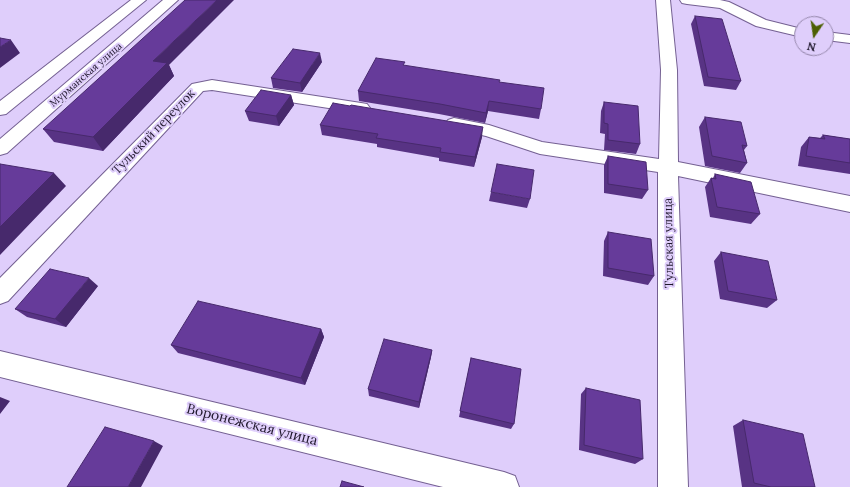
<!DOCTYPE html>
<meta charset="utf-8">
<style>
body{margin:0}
#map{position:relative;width:850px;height:487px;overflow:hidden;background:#dfcefb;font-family:Lora,serif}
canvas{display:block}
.north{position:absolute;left:794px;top:16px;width:40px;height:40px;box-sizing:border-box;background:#dfcefb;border:1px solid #9385a9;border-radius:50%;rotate:193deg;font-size:11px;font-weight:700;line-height:16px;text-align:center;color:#20182d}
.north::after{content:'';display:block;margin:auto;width:14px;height:18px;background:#4d5f03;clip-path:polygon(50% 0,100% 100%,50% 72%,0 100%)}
</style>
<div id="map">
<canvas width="850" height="487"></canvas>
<div class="north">N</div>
</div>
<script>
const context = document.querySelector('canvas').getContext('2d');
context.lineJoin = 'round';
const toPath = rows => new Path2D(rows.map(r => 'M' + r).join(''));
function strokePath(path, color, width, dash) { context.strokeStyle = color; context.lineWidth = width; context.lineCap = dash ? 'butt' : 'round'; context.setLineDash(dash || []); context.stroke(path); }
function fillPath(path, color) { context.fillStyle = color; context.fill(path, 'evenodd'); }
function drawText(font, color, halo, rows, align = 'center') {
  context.font = font + ' Lora,serif'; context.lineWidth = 4; context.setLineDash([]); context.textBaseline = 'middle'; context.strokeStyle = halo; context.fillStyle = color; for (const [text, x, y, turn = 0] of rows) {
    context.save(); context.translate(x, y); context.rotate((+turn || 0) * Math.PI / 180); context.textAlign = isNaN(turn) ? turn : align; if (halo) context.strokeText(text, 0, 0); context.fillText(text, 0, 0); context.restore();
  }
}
const minor = toPath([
 [656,0,670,0,677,70,678,162,850,196,850,212,678,176,688,487,658,487,658,172,540,154,486,136,448,128,445,124,448,120,454,118,489,125,542,142,659,159,661,70,656,0],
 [680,0,720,0,729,2,766,20,802,29,802,37,756,26,720,8,687,4,682,3,680,0],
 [826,32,850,35,850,43,826,40,826,32],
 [212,80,361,103,367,104,370,108,367,112,361,113,212,90,203,91,8,301,0,304,0,278,192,84,212,80],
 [0,351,504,472,515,476,519,487,443,487,0,377,0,351]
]);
const major = toPath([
 [131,0,146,0,6,114,0,115,0,101,131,0],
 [163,0,178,0,7,153,0,155,0,139,163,0]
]);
const wall = toPath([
 [695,16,741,81,736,90,704,86,691,24],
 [322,62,302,92,273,88,271,78],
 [169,65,174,76,103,151,54,142,43,129],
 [405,66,499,82,541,109,539,119,488,111,485,123,439,114,359,101,358,91],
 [291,95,294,105,279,126,249,121,245,111],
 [604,102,640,144,636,154,604,150,605,134,600,133,601,111],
 [705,117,747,146,744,150,747,163,740,173,705,166,699,127],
 [320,125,482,137,474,167,439,161,439,158,377,147,377,144,322,135],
 [823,135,850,139,850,174,798,166,801,147,809,137,820,138],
 [608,156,648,190,642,199,604,193,604,165],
 [715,174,760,214,751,224,710,217,705,187,711,178,713,178],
 [491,192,530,199,527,208,489,201],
 [608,232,654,276,648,285,603,276,604,241],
 [721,252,777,300,767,308,720,299,714,261],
 [98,286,66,327,27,317,15,309],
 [321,329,324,337,305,385,178,353,171,345],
 [432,350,431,357,419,408,369,396,368,389],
 [471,358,514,424,511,429,459,417],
 [586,388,643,459,635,464,579,450,581,394],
 [743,420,815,487,742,487,733,426]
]);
const shadedWall = toPath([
 [217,0,234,0,169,65,174,76,103,151,93,137,153,61],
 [11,40,20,53,0,68,0,47],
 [320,53,322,62,302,92,300,83],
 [291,95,294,105,279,126,276,116],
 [489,101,488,111,485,123,486,113],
 [483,127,482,137,474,167,475,157],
 [54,173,66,186,0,255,0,227],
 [89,278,98,286,66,327,55,319],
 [321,329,324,337,305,385,301,378],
 [432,350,431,357,419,408,419,402],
 [0,397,10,401,0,414],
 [154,441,163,446,141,487,128,487]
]);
const building = toPath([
 [185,0,217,0,153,61,167,63,93,137,43,129,185,0],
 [695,16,722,19,741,81,708,77,695,16],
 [0,38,11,40,0,47,0,38],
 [293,49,320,53,300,83,271,78,293,49],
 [376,58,405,62,403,65,500,80,499,82,544,88,541,109,489,101,486,113,440,104,358,91,376,58],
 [261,90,291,95,276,116,245,111,261,90],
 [604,102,638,106,640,144,608,140,608,124,604,123,604,102],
 [333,103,350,106,351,105,483,127,475,157,440,152,441,148,376,138,378,134,320,125,333,103],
 [705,117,741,122,747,146,742,145,747,163,712,156,705,117],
 [823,135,850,139,850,163,806,156,809,137,825,139,823,135],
 [608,156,646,162,648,190,608,184,608,156],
 [0,164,54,173,0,227,0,164],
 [497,164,534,170,530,199,491,192,497,164],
 [715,174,751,182,760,214,717,207,711,178,716,179,715,174],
 [608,232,651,239,654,276,608,268,608,232],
 [721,252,768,261,777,300,728,291,721,252],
 [50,269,89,278,55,319,15,309,50,269],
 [198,301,321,329,301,378,171,345,198,301],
 [384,339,432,350,419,402,368,389,384,339],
 [471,358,521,369,514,424,460,411,471,358],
 [586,388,640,400,643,459,584,445,586,388],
 [743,420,803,434,815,487,771,487,754,483,743,420],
 [105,427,154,441,128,487,67,487,105,427],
 [342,481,364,487,340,487,342,481]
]);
const farStreetnames = [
 ["Мурманская улица",86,75,-41]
];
const streetNames = [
 ["Тульский переулок",154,132,-46],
 ["Тульская улица",669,243,-91]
];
const nearStreetnames = [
 ["Воронежская улица",252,425,14]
];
strokePath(minor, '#746092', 2);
strokePath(major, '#746092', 2);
fillPath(minor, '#fff');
fillPath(major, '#fff');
fillPath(wall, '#583384');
fillPath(shadedWall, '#47296c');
fillPath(building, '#663b9a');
strokePath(building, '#47296c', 1);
drawText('10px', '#20182d', '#dfcefb', farStreetnames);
drawText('12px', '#20182d', '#dfcefb', streetNames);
drawText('14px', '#20182d', '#dfcefb', nearStreetnames);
</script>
